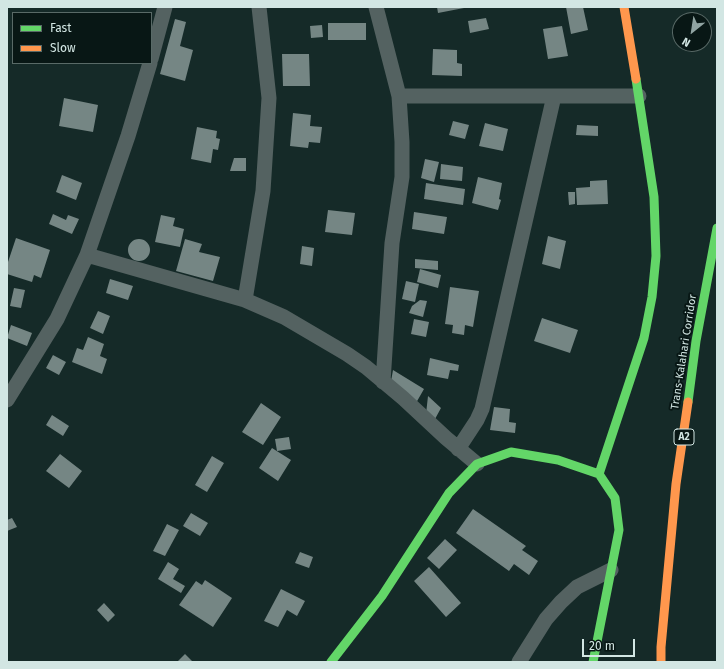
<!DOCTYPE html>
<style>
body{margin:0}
#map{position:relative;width:724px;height:669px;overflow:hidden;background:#152a28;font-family:"Fira Sans",sans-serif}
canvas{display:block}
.frame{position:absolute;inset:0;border:8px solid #d2e6e3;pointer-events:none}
.legend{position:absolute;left:12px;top:12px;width:140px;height:52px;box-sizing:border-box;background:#081715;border:1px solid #596a67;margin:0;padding:5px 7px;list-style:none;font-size:12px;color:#d2e6e3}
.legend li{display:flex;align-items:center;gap:8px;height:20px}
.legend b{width:20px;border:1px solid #596a67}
.north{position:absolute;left:672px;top:12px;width:40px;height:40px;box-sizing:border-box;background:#081715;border:1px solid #596a67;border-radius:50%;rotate:210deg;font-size:11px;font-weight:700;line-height:16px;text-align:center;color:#d2e6e3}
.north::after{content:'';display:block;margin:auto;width:14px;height:18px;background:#90a4a2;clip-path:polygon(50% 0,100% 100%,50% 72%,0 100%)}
.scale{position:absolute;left:582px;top:639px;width:53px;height:18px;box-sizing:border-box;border:2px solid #d2e6e3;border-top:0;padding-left:5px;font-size:12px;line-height:14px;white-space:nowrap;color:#d2e6e3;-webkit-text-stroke:3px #081715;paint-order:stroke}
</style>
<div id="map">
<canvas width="724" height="669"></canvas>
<div class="frame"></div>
<ul class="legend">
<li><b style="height:5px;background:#63d668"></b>Fast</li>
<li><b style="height:5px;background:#ff974d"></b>Slow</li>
</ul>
<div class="north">N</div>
<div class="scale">20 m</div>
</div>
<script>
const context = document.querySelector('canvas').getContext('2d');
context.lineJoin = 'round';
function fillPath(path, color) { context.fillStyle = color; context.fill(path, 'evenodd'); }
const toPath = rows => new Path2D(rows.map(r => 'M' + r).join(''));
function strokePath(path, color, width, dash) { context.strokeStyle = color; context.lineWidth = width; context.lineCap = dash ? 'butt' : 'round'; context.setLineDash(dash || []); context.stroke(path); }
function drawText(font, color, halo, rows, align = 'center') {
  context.font = font + ' "Fira Sans",sans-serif'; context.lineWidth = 4; context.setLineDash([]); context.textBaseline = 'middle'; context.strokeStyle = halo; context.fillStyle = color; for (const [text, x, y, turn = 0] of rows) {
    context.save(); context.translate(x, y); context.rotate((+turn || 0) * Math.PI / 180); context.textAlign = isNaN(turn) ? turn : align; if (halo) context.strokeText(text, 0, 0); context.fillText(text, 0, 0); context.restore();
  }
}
const building = toPath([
 [437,7,464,7,464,8,438,13],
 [566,7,583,7,588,30,571,34],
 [486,18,489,29,470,33,468,21],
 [175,19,186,22,180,46,193,50,185,81,160,74],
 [328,23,366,23,366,40,328,40],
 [322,25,323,37,311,38,310,26],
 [562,26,568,56,548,59,543,29],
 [433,49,457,50,457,63,462,64,462,76,432,75],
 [282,54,309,54,310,86,283,86],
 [64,98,98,105,93,132,59,126],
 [293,113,311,115,310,126,322,127,320,143,309,142,308,148,290,146],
 [453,121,469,125,465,139,449,135],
 [485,123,508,129,503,151,479,146],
 [577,125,598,126,598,136,576,135],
 [197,127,217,131,216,138,220,139,218,150,213,149,211,163,191,159],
 [234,158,246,158,246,171,230,171],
 [425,159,439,162,434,182,421,178],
 [441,164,463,167,462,181,440,179],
 [62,175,82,183,76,200,56,192],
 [478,177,502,183,499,199,501,200,498,210,472,203],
 [607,180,608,204,577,205,576,188,590,187,590,181],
 [426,183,465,189,463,205,424,199],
 [568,192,575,192,575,204,569,205],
 [328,210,355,213,352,235,325,232],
 [414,212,447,217,444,234,412,229],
 [53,214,66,220,68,215,79,219,72,234,49,224],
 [161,215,175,218,173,226,184,229,180,247,155,242],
 [548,236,566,241,560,269,542,264],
 [16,238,50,250,41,278,34,275,32,282,7,274,7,265],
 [185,239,202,244,199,252,220,257,213,281,176,271],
 '128 250a11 11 0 1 1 22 0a11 11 0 1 1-22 0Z',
 [302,246,314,248,312,266,300,264],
 [415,259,438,261,438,270,415,268],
 [420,269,441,275,438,288,417,282],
 [110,279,133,286,128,300,106,293],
 [406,281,419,284,415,302,402,299],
 [450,287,479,291,473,327,465,325,464,335,452,333,453,325,445,324],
 [14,288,25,290,21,308,10,306],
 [420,300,427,301,423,317,409,313,412,306],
 [98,311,110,316,103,334,90,328],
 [542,318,578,330,570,353,534,341],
 [414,319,429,322,426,337,411,334],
 [11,325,32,333,27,346,7,338],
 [88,337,104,344,100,356,107,359,102,374,72,362,77,348,83,350],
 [53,355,66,362,59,375,46,368],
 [430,358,459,365,458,371,450,370,448,379,427,375],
 [393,370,424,389,416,403,390,387],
 [428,396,441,408,435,419,426,414],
 [261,403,281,417,263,445,242,432],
 [494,407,510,409,509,422,516,423,515,433,490,430],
 [52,415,69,426,63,436,46,425],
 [289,437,291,449,277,451,275,439],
 [272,448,291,460,278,481,259,468],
 [60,454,82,471,69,488,46,471],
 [212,456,224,463,207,492,195,485],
 [473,509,526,546,522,550,538,561,529,575,514,564,509,571,456,533],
 [191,513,208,523,200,536,183,526],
 [12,518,17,527,7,531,7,520],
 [167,524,179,530,165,556,153,551],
 [445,539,457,550,439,569,427,558],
 [300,552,313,557,309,568,295,563],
 [168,562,179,569,173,579,185,586,181,593,158,579],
 [429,567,461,603,446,617,414,581],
 [205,580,232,598,213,627,179,605,196,581,202,585],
 [281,589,305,601,297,616,287,610,278,627,264,621],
 [104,603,115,615,108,622,97,610],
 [185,654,193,662,177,662]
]);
const street = toPath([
 [376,7,399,96,402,142,402,177,392,243,383,382],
 [151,59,165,7],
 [399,96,639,96],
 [87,255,245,300,284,317,347,354,366,367,403,398,446,438,477,464],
 [245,300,263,191,269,98,259,7],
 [7,400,57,319,87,255,128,136,150,63],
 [458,449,477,420,482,409,554,96],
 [519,662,546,619,561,602,577,587,611,570]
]);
const fast = toPath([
 [688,402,696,341,717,228],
 [599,474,644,338,652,297,656,256,654,197,636,79],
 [331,662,382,596,449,493,477,464,511,452,558,460,599,474,615,498,619,530,593,662]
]);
const slow = toPath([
 [624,7,636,79],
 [661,662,661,647,676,484,688,402]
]);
const shields = [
 [684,437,20]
];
const shieldNames = [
 ["A2",684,437]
];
const streetNames = [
 ["Trans-Kalahari Corridor",684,352,-81]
];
fillPath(building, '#758684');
strokePath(street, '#546261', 15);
strokePath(fast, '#63d668', 9);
strokePath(slow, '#ff974d', 9);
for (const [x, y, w] of shields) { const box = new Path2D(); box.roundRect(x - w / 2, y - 8, w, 16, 3); context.fillStyle = '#081715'; context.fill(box); strokePath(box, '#d2e6e3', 1); }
drawText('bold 10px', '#d2e6e3', null, shieldNames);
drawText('11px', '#d2e6e3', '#081715', streetNames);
</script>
